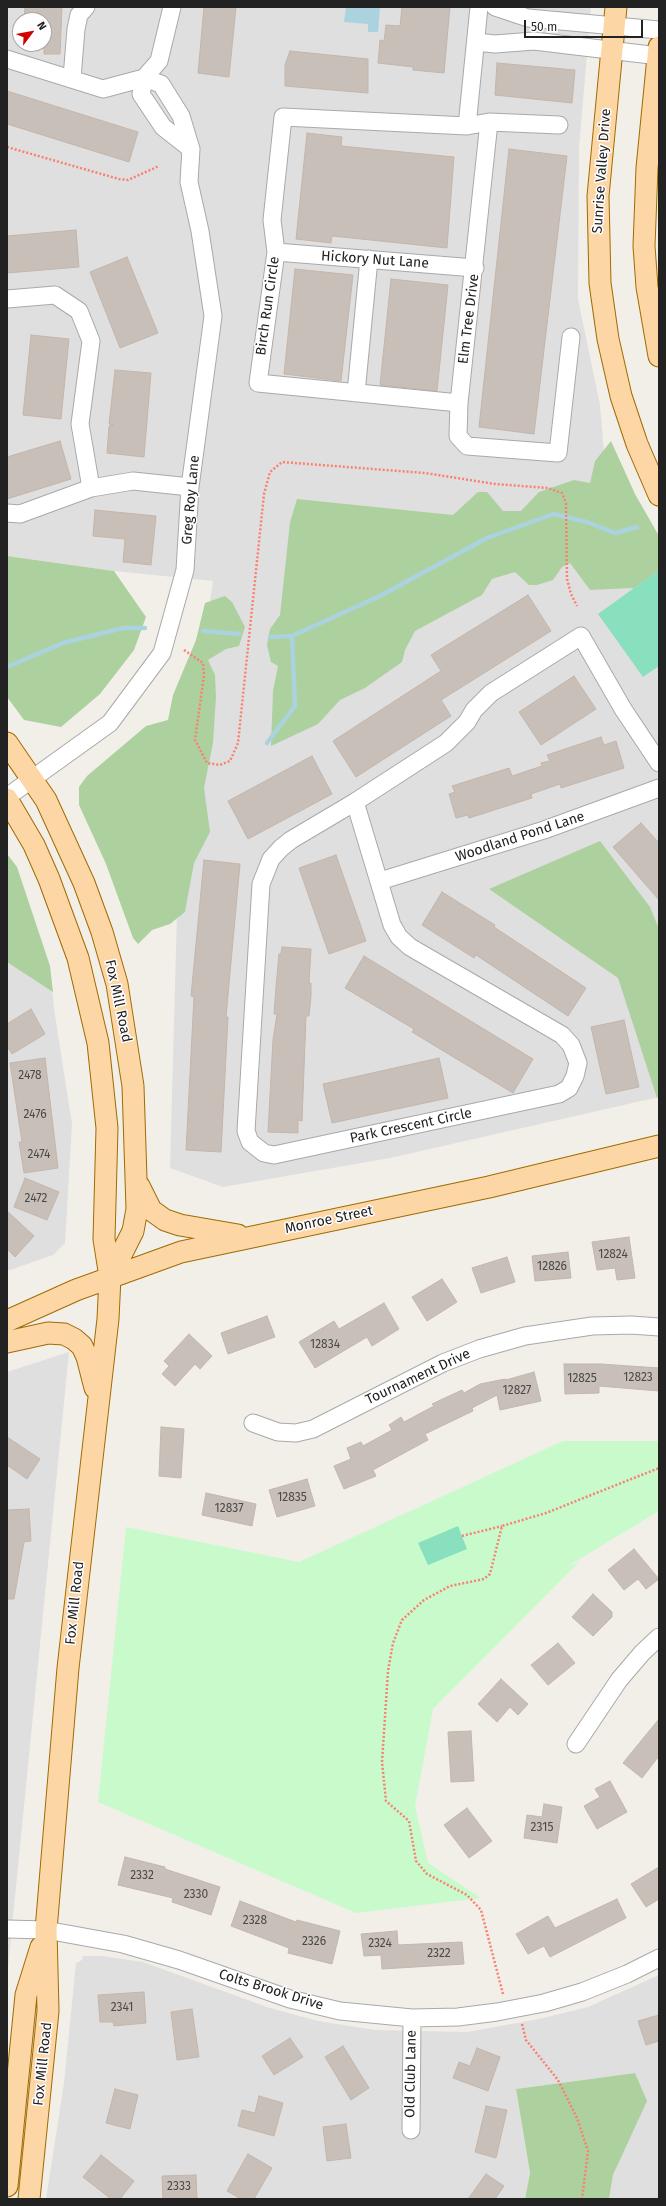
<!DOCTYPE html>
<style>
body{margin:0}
#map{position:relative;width:666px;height:2206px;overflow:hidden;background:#f2efe9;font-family:"Fira Sans",sans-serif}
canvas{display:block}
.frame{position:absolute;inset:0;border:8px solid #222;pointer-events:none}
.north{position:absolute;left:12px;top:12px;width:40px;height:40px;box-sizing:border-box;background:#fff;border:1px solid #a7a7a7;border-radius:50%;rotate:58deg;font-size:11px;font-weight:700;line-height:16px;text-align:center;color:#222}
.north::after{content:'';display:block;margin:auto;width:14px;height:18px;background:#d40000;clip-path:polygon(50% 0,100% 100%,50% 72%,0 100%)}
.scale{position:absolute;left:524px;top:20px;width:119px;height:18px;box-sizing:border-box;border:2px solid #222;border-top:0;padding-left:5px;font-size:12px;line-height:14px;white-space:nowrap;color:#222;-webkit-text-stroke:3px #fff;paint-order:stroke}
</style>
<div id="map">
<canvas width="666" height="2206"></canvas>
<div class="frame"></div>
<div class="north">N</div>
<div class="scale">50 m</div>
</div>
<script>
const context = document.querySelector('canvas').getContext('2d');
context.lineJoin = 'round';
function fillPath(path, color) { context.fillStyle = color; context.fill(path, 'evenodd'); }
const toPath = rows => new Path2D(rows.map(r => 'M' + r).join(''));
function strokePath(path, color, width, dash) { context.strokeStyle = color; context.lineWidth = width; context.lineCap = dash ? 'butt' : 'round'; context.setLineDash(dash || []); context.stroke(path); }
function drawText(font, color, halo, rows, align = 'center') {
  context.font = font + ' "Fira Sans",sans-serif'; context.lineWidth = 3; context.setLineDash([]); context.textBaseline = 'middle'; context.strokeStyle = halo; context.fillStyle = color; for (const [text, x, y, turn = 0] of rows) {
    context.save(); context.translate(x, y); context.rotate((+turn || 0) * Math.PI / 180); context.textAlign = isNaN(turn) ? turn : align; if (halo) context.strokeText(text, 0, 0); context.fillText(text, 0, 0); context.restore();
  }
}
const residential = toPath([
 [7,7,591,7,579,148,578,299,600,405,608,499,659,544,659,1097,390,1158,223,1187,170,1168,180,804,213,581,114,571,7,556],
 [20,20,44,20,44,44,20,44],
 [7,854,17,867,50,966,54,1009,72,1124,65,1243,53,1255,7,1271],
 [69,1352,11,1937,7,1980,7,1372],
 [83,1956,102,1956,143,1962,270,2008,318,2021,375,2030,467,2032,539,2019,588,2007,659,1975,659,2199,609,2199,613,2175,645,2102,635,2073,516,2089,530,2173,525,2199,46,2199,64,2083,76,1963,82,1960]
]);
const forest = toPath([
 [611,441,635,494,659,536,658,571,634,588,610,589,590,590,570,563,562,567,553,580,537,585,529,585,515,572,492,579,482,595,415,631,405,650,402,662,365,688,340,700,318,724,271,746,273,691,278,666,271,662,267,645,270,629,280,615,290,522,297,499,453,515,478,492,487,492,503,511,521,511,539,492,574,480,590,483,595,461],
 [7,556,114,571,146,617,134,650,100,694,61,727,24,720,7,697],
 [225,596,232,602,245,627,239,646,226,649,208,660,215,675,216,697,213,743,204,788,210,832,194,863,185,912,170,924,152,930,138,944,133,938,106,864,79,805,79,787,87,776,146,726,168,720,173,695,196,640,205,603],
 [600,841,650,907,659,929,659,1097,657,1098,618,978,489,889],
 [7,854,17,867,50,966,53,992,7,962],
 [635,2073,647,2101,613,2175,609,2199,525,2199,530,2173,516,2089]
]);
const park = toPath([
 [563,1441,659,1441,659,1511,563,1569,580,1561,433,1709,415,1806,428,1863,481,1898,356,1913,98,1802,126,1527,299,1562]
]);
const pitch = toPath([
 [659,570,659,666,643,677,598,614],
 [458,1526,467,1549,428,1565,418,1543]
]);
const water = toPath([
 [346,7,380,7,378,32,368,32,368,24,344,22]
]);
const stream = toPath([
 [203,631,239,634],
 [270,637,292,636],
 [7,667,63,643,123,628,145,628],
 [267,743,295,706,292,636,380,596,487,538,554,514,587,522,615,533,637,527]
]);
const building = toPath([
 [25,7,62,7,60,54,44,54,44,20,24,20,25,7],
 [204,7,236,7,229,77,198,73,204,7],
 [402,7,450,7,444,73,413,70,413,67,378,63,380,40,384,41,386,25,400,26,402,7],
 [290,51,368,59,368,93,285,86,285,65,290,51],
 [497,63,575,70,572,103,495,95,497,63],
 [7,91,138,132,129,162,7,124,7,91],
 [307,133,342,137,341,146,454,157,447,248,332,236,331,243,296,239,307,133],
 [509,149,567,156,534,434,479,427,509,149],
 [76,230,79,267,7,273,7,236,76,230],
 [127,257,158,333,120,348,90,272,127,257],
 [295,269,353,275,341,381,284,374,295,269],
 [391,279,448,285,437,391,380,385,391,279],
 [31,335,69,339,61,419,23,415,31,335],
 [115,370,151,373,144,457,107,453,109,426,114,425,109,424,115,370],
 [60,441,71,479,7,499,7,457,60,441],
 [95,510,156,516,151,565,123,562,125,539,93,536,95,510],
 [528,595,551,631,441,700,451,716,356,777,333,741,441,671,431,655,528,595],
 [574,676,596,709,541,745,519,712,574,676],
 [601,737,604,745,616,741,624,768,561,788,560,784,531,794,532,798,469,818,468,815,456,818,449,794,455,792,452,786,509,768,512,776,542,766,541,763,550,761,547,755,601,737],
 [312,756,332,794,248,839,228,801,312,756],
 [641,823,659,843,659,900,613,847,641,823],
 [336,855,366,941,329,954,299,868,336,855],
 [204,860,240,864,226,1017,228,1017,221,1152,186,1150,194,997,191,996,204,860],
 [442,892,495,925,494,927,586,988,568,1016,476,955,474,958,422,925,442,892],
 [282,947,311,949,309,983,311,983,311,996,309,1016,306,1016,302,1121,298,1120,298,1133,268,1132,273,1040,277,1014,274,1014,276,987,279,954,281,954,282,947],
 [364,956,533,1059,513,1093,412,1032,414,1029,345,988,364,956],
 [31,1009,45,1034,12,1054,7,1046,7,1024,31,1009],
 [624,1020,639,1087,606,1094,591,1027,624,1020],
 [45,1058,58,1168,24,1173,19,1142,22,1142,10,1063,45,1058],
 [439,1058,448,1098,332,1123,323,1084,439,1058],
 [25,1178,59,1192,47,1220,14,1207,25,1178],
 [7,1211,34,1236,15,1257,7,1249,7,1211],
 [629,1237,635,1278,617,1280,615,1268,597,1270,592,1242,629,1237],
 [568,1252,571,1278,535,1281,532,1256,568,1252],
 [507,1257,515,1282,481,1293,472,1268,507,1257],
 [442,1279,457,1302,427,1321,412,1297,442,1279],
 [384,1303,399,1329,372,1346,367,1337,315,1368,299,1342,334,1321,339,1329,384,1303],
 [267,1316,275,1337,228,1354,221,1333,267,1316],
 [189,1334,212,1356,200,1369,195,1364,175,1386,162,1374,169,1366,164,1361,189,1334],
 [564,1364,601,1364,659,1368,659,1391,599,1386,599,1393,565,1394,564,1364],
 [534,1372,541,1401,500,1410,497,1395,472,1408,473,1411,425,1434,428,1440,373,1470,376,1476,344,1489,334,1466,351,1459,347,1448,361,1442,363,1446,392,1430,389,1425,401,1417,404,1422,434,1406,432,1404,462,1390,464,1393,480,1384,505,1379,506,1380,534,1372],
 [161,1427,184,1429,181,1478,159,1476,161,1427],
 [7,1437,40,1459,27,1479,7,1465,7,1437],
 [307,1479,315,1506,277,1517,269,1490,307,1479],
 [206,1493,256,1504,252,1526,202,1515,206,1493],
 [29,1509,31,1541,24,1542,14,1599,7,1599,7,1510,29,1509],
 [634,1549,659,1579,646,1589,638,1579,624,1590,608,1570,634,1549],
 [593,1594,612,1612,612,1617,593,1636,572,1617,593,1594],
 [558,1643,575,1663,548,1685,531,1665,558,1643],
 [501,1679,528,1704,518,1715,510,1707,497,1722,478,1704,501,1679],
 [659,1719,659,1756,642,1778,623,1763,659,1719],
 [471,1731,474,1781,451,1782,448,1732,471,1731],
 [610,1781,627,1812,597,1829,584,1806,600,1797,595,1789,610,1781],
 [544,1804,562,1807,557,1843,524,1838,527,1815,542,1817,544,1804],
 [467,1808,492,1841,469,1858,444,1825,467,1808],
 [125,1857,165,1867,165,1869,220,1887,211,1915,172,1902,173,1898,118,1885,125,1857],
 [659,1867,659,1899,646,1907,631,1884,659,1867],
 [617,1899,626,1918,550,1957,544,1946,528,1954,516,1934,548,1916,555,1928,617,1899],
 [240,1901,296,1922,297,1920,340,1931,332,1964,288,1953,289,1948,231,1926,240,1901],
 [397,1931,398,1945,462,1942,464,1964,382,1969,381,1955,364,1956,361,1934,397,1931],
 [144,1992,146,2023,114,2026,113,2022,100,2022,98,1995,144,1992],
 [192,2009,199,2057,177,2060,171,2012,192,2009],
 [659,2015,659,2041,646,2045,638,2021,659,2015],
 [290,2038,303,2057,274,2075,262,2056,290,2038],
 [343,2046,369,2088,351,2100,325,2057,343,2046],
 [477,2048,500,2057,488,2091,453,2078,459,2062,470,2066,477,2048],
 [115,2089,138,2095,130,2129,106,2123,115,2089],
 [259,2096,283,2103,274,2136,238,2126,242,2110,255,2113,259,2096],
 [486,2106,507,2110,496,2158,475,2152,486,2106],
 [346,2124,351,2158,327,2161,323,2127,346,2124],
 [248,2154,272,2168,254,2199,241,2199,227,2191,248,2154],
 [101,2155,134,2181,120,2199,111,2199,83,2177,101,2155],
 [486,2174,504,2186,495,2199,468,2199,486,2174],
 [196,2175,197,2198,163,2199,162,2176,196,2175]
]);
const path = toPath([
 [7,147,119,179,128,180,159,166],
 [184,650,203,663,204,675,195,740,207,763,220,765,230,761,238,743,264,494,270,472,282,462,425,473,495,484,548,488,562,493,566,503,567,579,571,594,577,606],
 [462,1536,502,1526],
 [503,1994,481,1910,467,1895,427,1874,416,1861,409,1821,386,1801,382,1762,388,1671,393,1643,402,1620,424,1600,450,1586,484,1579,490,1574,502,1526,546,1513,659,1468],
 [522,2024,526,2040,558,2080,577,2118,588,2151,582,2199]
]);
const minor = toPath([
 [172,7,159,61,144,78,141,94,163,127,191,149],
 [495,7,528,18,659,30],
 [476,42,495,44,534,41,659,56],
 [7,59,103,89,144,78],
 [72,78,76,29,79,15,86,7],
 [489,122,559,125],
 [467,126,479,7],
 [276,252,475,268],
 [7,299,55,295,79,311,91,341,80,424,91,488],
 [356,393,369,259],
 [459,403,258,383,276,252,272,220,283,117,467,126,489,122,459,403,458,436,467,446,558,453,571,337],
 [7,513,20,514,91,488,133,481,190,487],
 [7,797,110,723,162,653,185,570,190,487,213,316,200,231,189,182,191,149,181,116,161,84,144,78],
 [355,802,392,925,399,937,410,947,562,1035,571,1045,578,1063,575,1076,569,1088,559,1094,274,1155,264,1153,250,1142,246,1131,261,884,271,859,281,848,291,840,355,802,446,743,467,722,474,710,491,693,581,636,623,709,659,763],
 [380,881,544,830,659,788],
 [253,1423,278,1432,296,1433,313,1429,443,1363,479,1349,525,1336,592,1326,631,1325,659,1327],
 [576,1744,619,1680,642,1653,659,1637],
 [7,1929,46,1930,123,1944,179,1960,290,1999,340,2011,412,2018,458,2017,497,2012,544,2003,582,1992,627,1974,659,1958],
 [411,2130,412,2018]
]);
const major = toPath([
 [616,7,598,196,600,283,608,339,621,396,637,444,659,495],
 [659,47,647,168,644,246,647,287,659,356],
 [7,743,46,800,84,883,102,932,117,984,133,1086,137,1209,133,1231,110,1277],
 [7,799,34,845,49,879,78,958,98,1043,107,1128,104,1239,110,1277,108,1319,68,1668,46,1930,48,2011,29,2199],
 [139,1186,151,1210,165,1220,180,1225,238,1235],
 [7,1321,76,1290,181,1252,489,1187,659,1146],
 [7,1342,48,1333,64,1334,74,1339,82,1346,87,1357,95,1388],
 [7,2186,26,1995,41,1947]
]);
const numberNames = [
 ["2478",30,1076],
 ["2476",35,1115],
 ["2474",39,1155],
 ["2472",36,1199],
 ["12824",613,1255],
 ["12826",552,1267],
 ["12834",325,1345],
 ["12823",638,1378],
 ["12825",582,1379],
 ["12827",517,1391],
 ["12835",292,1498],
 ["12837",229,1509],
 ["2315",542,1828],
 ["2332",142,1876],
 ["2330",196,1895],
 ["2328",255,1921],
 ["2326",314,1942],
 ["2324",380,1944],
 ["2322",439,1954],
 ["2341",122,2008],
 ["2333",179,2187]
];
const streetNames = [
 ["Sunrise Valley Drive",602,171,-86],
 ["Hickory Nut Lane",375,260,4],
 ["Birch Run Circle",268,306,-82],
 ["Elm Tree Drive",469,319,-83],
 ["Greg Roy Lane",191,500,-85],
 ["Woodland Pond Lane",520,837,-18],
 ["Fox Mill Road",118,1001,78],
 ["Park Crescent Circle",411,1126,-12],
 ["Monroe Street",329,1220,-12],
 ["Tournament Drive",418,1377,-25],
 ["Fox Mill Road",75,1603,-84],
 ["Colts Brook Drive",271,1990,17],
 ["Fox Mill Road",43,2064,-84],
 ["Old Club Lane",411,2074,-89]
];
fillPath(residential, '#e0dfdf');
fillPath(forest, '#add19e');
fillPath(park, '#c8facc');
fillPath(pitch, '#88e0be');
fillPath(water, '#aad3df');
strokePath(stream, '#aad3df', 4.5);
fillPath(building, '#c7bfb8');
strokePath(building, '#c4b6ab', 1);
strokePath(minor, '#a9a9a9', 19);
strokePath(major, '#a06b00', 23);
strokePath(path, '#fa8072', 2.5, [2, 2]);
strokePath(minor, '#fff', 17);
strokePath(major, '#fcd6a4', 21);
drawText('12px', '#4b4948', null, numberNames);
drawText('14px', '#222', '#fff', streetNames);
</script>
